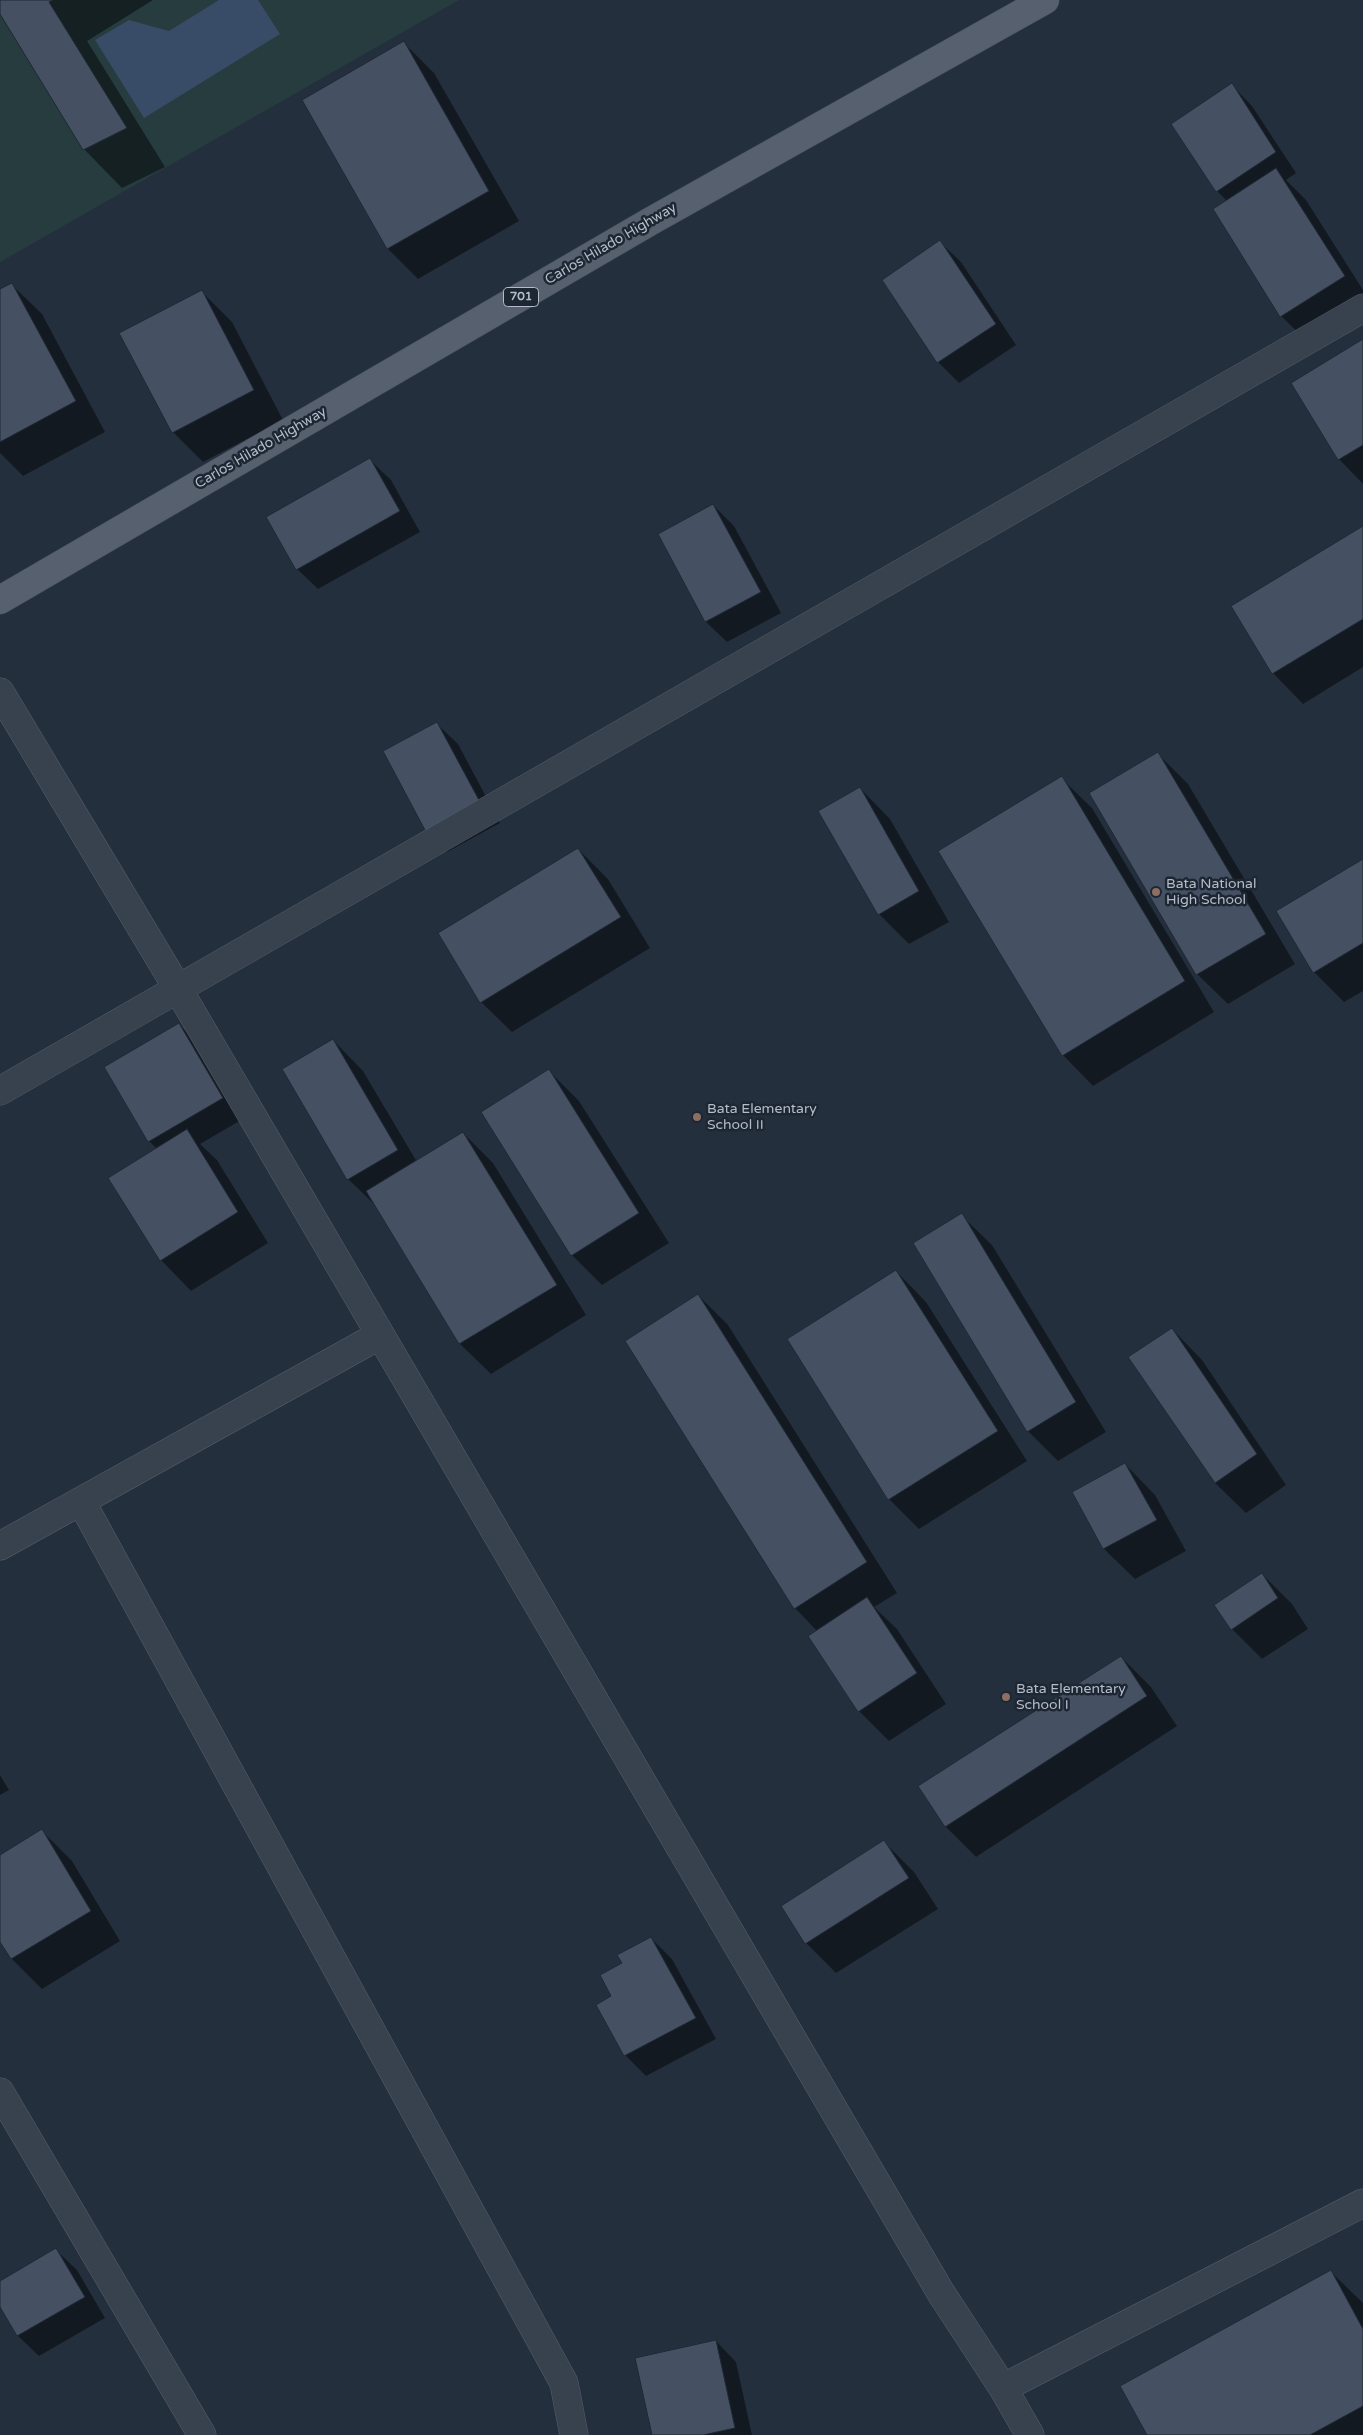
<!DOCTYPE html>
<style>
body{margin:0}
canvas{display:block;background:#242f3e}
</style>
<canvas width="1363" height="2435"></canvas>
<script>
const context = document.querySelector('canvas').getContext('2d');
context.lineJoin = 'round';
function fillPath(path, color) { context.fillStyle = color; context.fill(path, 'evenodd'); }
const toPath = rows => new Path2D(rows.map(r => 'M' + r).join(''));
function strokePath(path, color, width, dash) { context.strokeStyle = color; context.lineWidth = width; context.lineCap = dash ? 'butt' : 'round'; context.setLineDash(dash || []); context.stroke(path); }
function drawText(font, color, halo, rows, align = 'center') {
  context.font = font + ' "Varela Round",sans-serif'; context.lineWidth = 5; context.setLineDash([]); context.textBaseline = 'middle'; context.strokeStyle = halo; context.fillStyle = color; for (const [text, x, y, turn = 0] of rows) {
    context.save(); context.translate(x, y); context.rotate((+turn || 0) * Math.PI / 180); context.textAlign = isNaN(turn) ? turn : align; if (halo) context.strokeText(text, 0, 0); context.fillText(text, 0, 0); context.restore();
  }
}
const green = toPath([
 [0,0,459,0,0,262]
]);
const water = toPath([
 [219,0,258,0,280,34,144,118,95,40,129,20,169,31]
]);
const shadow = toPath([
 [0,0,153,0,87,41,165,167,122,188,84,149,0,13],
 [404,43,434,73,519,221,418,279,388,249,304,101],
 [1232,85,1252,106,1296,173,1286,180,1306,200,1363,290,1363,314,1312,346,1281,316,1227,201,1217,191],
 [940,242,961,262,1016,345,959,383,938,362],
 [11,284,42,314,105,432,23,476,0,453,0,290],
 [201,291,232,322,283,420,203,462,173,432],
 [1363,341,1363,484,1339,459],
 [370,460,391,480,420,532,318,589,297,569],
 [713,505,734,526,781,613,727,642,706,622,660,535],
 [1363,527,1363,667,1303,704,1273,673,1232,606],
 [437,724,458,744,500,823,447,852,427,831],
 [1158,754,1188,784,1295,964,1228,1004,1197,974],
 [1061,778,1092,808,1214,1012,1093,1086,1063,1055],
 [860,788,890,819,949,922,909,944,879,914],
 [578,849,608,879,650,948,512,1032,481,1002],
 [1363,860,1363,991,1344,1002,1314,972],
 [179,1024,199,1045,243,1119,200,1144,217,1160,268,1243,191,1291,161,1260,157,1149,149,1141,105,1067],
 [333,1040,363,1071,417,1162,463,1133,493,1163,586,1315,491,1374,460,1344,378,1208,348,1179],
 [549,1071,579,1101,669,1243,602,1285,572,1255],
 [961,1215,992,1245,1106,1432,1058,1461,1028,1431],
 [896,1271,926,1302,1027,1461,919,1529,889,1499],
 [698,1295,728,1325,897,1593,874,1607,897,1629,946,1704,889,1741,859,1711,817,1631,795,1608],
 [1172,1329,1202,1360,1286,1485,1246,1513,1215,1483],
 [1125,1464,1155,1495,1186,1551,1135,1579,1104,1549,1074,1493],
 [1262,1574,1292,1604,1308,1629,1262,1659,1232,1629],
 [1121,1657,1151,1687,1177,1726,976,1857,945,1826],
 [0,1775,9,1790,0,1795],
 [42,1831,72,1861,120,1941,42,1989,12,1959,0,1940,0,1857],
 [884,1842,914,1872,938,1909,836,1973,806,1943],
 [651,1938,672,1959,716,2039,646,2076,625,2055,613,1997,623,1964],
 [56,2250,77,2270,105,2318,39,2356,18,2336,0,2305,0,2283],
 [1331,2272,1363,2303,1363,2435,1149,2435],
 [716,2341,736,2362,752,2435,653,2435]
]);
const building = toPath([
 [0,0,53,0,49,2,127,128,83,150,0,14,0,0],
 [404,41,489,191,387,249,302,100,404,41],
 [1232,83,1276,152,1216,192,1171,124,1232,83],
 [1276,168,1345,276,1280,317,1213,209,1276,168],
 [940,240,996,324,937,363,882,280,940,240],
 [12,283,76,401,0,442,0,289,12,283],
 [202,290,254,390,172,433,119,333,202,290],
 [1363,339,1363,445,1338,460,1291,383,1363,339],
 [370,458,400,511,296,570,266,517,370,458],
 [713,504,761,592,705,622,658,534,713,504],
 [1363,526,1363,619,1272,674,1231,606,1363,526],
 [437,722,480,802,426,832,383,751,437,722],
 [1158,752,1266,934,1196,975,1089,793,1158,752],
 [1062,776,1185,981,1062,1056,938,851,1062,776],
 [860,787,919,891,878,915,818,811,860,787],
 [578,848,621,917,480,1003,438,933,578,848],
 [1363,859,1363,943,1313,973,1276,911,1363,859],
 [179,1023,223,1098,148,1142,104,1067,179,1023],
 [333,1039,398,1150,347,1180,282,1069,333,1039],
 [549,1069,639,1213,571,1256,481,1112,549,1069],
 [187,1129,238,1212,160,1261,108,1178,187,1129],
 [463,1132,557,1285,459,1344,366,1191,463,1132],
 [962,1213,1076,1402,1027,1432,913,1243,962,1213],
 [896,1270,998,1431,888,1500,787,1339,896,1270],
 [698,1294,867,1562,794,1609,625,1341,698,1294],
 [1172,1328,1257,1454,1215,1483,1128,1357,1172,1328],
 [1125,1463,1157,1520,1103,1549,1072,1492,1125,1463],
 [1262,1573,1278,1598,1231,1630,1214,1605,1262,1573],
 [867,1597,917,1673,858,1712,808,1636,867,1597],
 [1121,1656,1147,1696,945,1827,918,1786,1121,1656],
 [42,1829,91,1911,11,1959,0,1942,0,1855,42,1829],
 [884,1840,909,1878,805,1944,781,1906,884,1840],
 [651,1937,696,2018,624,2056,596,2005,611,1996,600,1975,622,1963,617,1955,651,1937],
 [56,2248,85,2297,17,2336,0,2307,0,2281,56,2248],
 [1331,2270,1363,2329,1363,2406,1310,2435,1147,2435,1120,2386,1331,2270],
 [716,2340,735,2428,703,2435,652,2435,635,2358,716,2340]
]);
const street = toPath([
 [0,692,178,989,941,2293,1003,2388,1030,2435],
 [0,1091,1363,308],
 [81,1501,564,2383,574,2435],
 [0,1546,380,1335],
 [0,2092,202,2435],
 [1003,2388,1363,2203]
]);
const primary = toPath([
 [0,600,651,221,1045,0]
]);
const markers = [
 [1156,892,5,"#8d6e63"],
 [697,1117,5,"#8d6e63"],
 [1006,1697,5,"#8d6e63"]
];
const shields = [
 [521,297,35]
];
const shieldNames = [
 ["701",521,297]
];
const streetNames = [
 ["Carlos Hilado Highway",611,244,-30],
 ["Carlos Hilado Highway",261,448,-30]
];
const poiNames = [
 ["Bata National",1166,884],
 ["High School",1166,900],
 ["Bata Elementary",707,1109],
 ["School II",707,1125],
 ["Bata Elementary",1016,1689],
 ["School I",1016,1705]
];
fillPath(green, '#263c3f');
fillPath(water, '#394c67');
fillPath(shadow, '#0007');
fillPath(building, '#455162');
strokePath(building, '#1f2835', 1);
strokePath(street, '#565f6c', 29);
strokePath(primary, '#414a57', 29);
strokePath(street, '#38414e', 28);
strokePath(primary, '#56606e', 28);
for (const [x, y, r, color] of markers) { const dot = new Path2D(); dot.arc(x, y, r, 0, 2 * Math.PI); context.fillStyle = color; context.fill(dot); strokePath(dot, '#1d2633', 2); }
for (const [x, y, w] of shields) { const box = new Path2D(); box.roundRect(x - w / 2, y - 9.5, w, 19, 4); context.fillStyle = '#1d2633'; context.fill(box); strokePath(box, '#b4bcc9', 1); }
drawText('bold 12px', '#b4bcc9', null, shieldNames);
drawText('14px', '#b4bcc9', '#1d2633', streetNames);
drawText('14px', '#b4bcc9', '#1d2633', poiNames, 'left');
</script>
